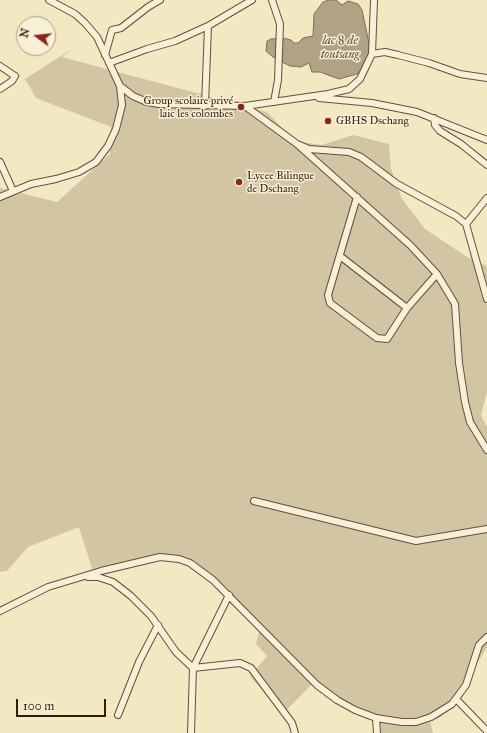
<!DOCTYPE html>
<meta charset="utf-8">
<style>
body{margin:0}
#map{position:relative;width:487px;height:733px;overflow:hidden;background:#f2e8c2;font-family:"IM FELL Great Primer",serif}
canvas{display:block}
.north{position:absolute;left:16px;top:16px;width:40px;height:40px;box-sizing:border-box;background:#f7f0d7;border:1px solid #a89c87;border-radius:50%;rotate:285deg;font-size:11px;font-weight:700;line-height:16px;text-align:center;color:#311d10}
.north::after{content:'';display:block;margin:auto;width:14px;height:18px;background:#8f2418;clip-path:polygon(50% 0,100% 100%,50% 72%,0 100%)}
.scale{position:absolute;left:16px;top:699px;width:90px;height:18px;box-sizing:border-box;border:2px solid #311d10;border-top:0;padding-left:5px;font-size:12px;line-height:14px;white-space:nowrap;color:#311d10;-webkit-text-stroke:3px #f7f0d7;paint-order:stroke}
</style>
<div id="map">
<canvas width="487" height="733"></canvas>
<div class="north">N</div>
<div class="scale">100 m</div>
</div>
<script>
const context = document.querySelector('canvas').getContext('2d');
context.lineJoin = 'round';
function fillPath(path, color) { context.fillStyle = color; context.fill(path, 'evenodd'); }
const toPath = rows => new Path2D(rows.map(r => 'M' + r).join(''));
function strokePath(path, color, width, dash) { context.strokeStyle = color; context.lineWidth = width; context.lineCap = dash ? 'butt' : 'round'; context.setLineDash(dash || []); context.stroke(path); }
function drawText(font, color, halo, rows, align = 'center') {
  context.font = font + ' "IM FELL Great Primer",serif'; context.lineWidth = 3; context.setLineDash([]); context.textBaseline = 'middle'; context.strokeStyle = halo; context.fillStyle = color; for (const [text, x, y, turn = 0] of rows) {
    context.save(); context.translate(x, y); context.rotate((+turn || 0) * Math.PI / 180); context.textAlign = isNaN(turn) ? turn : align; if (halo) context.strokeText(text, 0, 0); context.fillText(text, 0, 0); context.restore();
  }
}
const green = toPath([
 [72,49,62,57,267,112,284,130,299,142,322,145,353,135,389,144,391,169,402,199,425,229,467,257,487,266,487,392,481,415,487,427,487,647,476,665,460,702,439,718,430,721,433,733,376,733,378,719,351,708,314,682,283,714,250,676,267,656,256,644,261,625,233,599,187,562,162,557,93,572,79,527,28,547,7,571,0,572,0,188,57,202,110,154,111,127,36,98,25,79]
]);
const water = toPath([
 [329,0,336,0,342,5,348,1,358,4,362,10,371,53,366,67,357,74,339,79,320,72,312,72,309,63,301,67,290,66,273,57,266,51,267,41,271,39,283,38,291,40,294,43,298,43,303,38,313,36,314,14,323,2,329,0]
]);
const minor = toPath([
 [49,0,75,14,85,23,97,37,120,86,133,96,147,102,159,104,245,106,328,94,349,89,360,79,372,54,374,0],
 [272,0,280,24,278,80,274,102],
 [372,54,385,52,398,55,429,63,460,74,487,78],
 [105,55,112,30,121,28,148,7,160,0],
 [109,63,147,49,175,41,208,26,252,0],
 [0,66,15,76,12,81,0,89],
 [319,98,372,103,417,112,487,140],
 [205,106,208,26],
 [245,106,297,144,309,149,349,152,361,157,397,184,456,216,466,224,487,299],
 [434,118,435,125,440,131,461,144,487,165],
 [297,144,410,245,437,274,455,304,459,363,465,402,470,422,487,450],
 [0,162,13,191],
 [0,197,31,184,56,179,79,172,96,162,108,146,116,129,122,105,120,86],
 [357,197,328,295,330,303,377,338,387,339,407,308,437,274],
 [466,224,487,198],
 [340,256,407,308],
 [254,501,416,541,487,529],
 [88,577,98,577,113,582,131,596,151,616,176,652,193,668,240,663,251,668,292,723,295,733],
 [0,611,48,587,101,571,160,557,179,559,190,563,213,580,317,685,337,700,355,710,376,718,402,722,416,722,431,717,452,704,466,685,479,645,487,637],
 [456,699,487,731],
 [118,715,139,662,158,625],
 [376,718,377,733],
 [191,733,193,668,229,595]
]);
const markers = [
 [241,107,4,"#8f2418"],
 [328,121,4,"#8f2418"],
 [239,182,4,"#8f2418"]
];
const poiNames = [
 ["Group scolaire privé",233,101,"right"],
 ["laic les colombes",233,114,"right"],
 ["GBHS Dschang",336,121],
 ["Lycee Bilingue",247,176],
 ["de Dschang",247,189]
];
const waterNames = [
 ["lac 8 de",340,41],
 ["toutsang",340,55]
];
fillPath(green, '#d1c5a4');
fillPath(water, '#b0a385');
strokePath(water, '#7d6d56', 1);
strokePath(minor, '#61503c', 8);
strokePath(minor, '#f7f0d7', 6);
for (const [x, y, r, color] of markers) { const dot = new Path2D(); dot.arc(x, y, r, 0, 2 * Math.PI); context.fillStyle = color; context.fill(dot); strokePath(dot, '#f7f0d7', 1.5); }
drawText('11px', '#311d10', '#f7f0d7', poiNames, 'left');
drawText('italic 12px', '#5d4c39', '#f7f0d7', waterNames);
</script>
